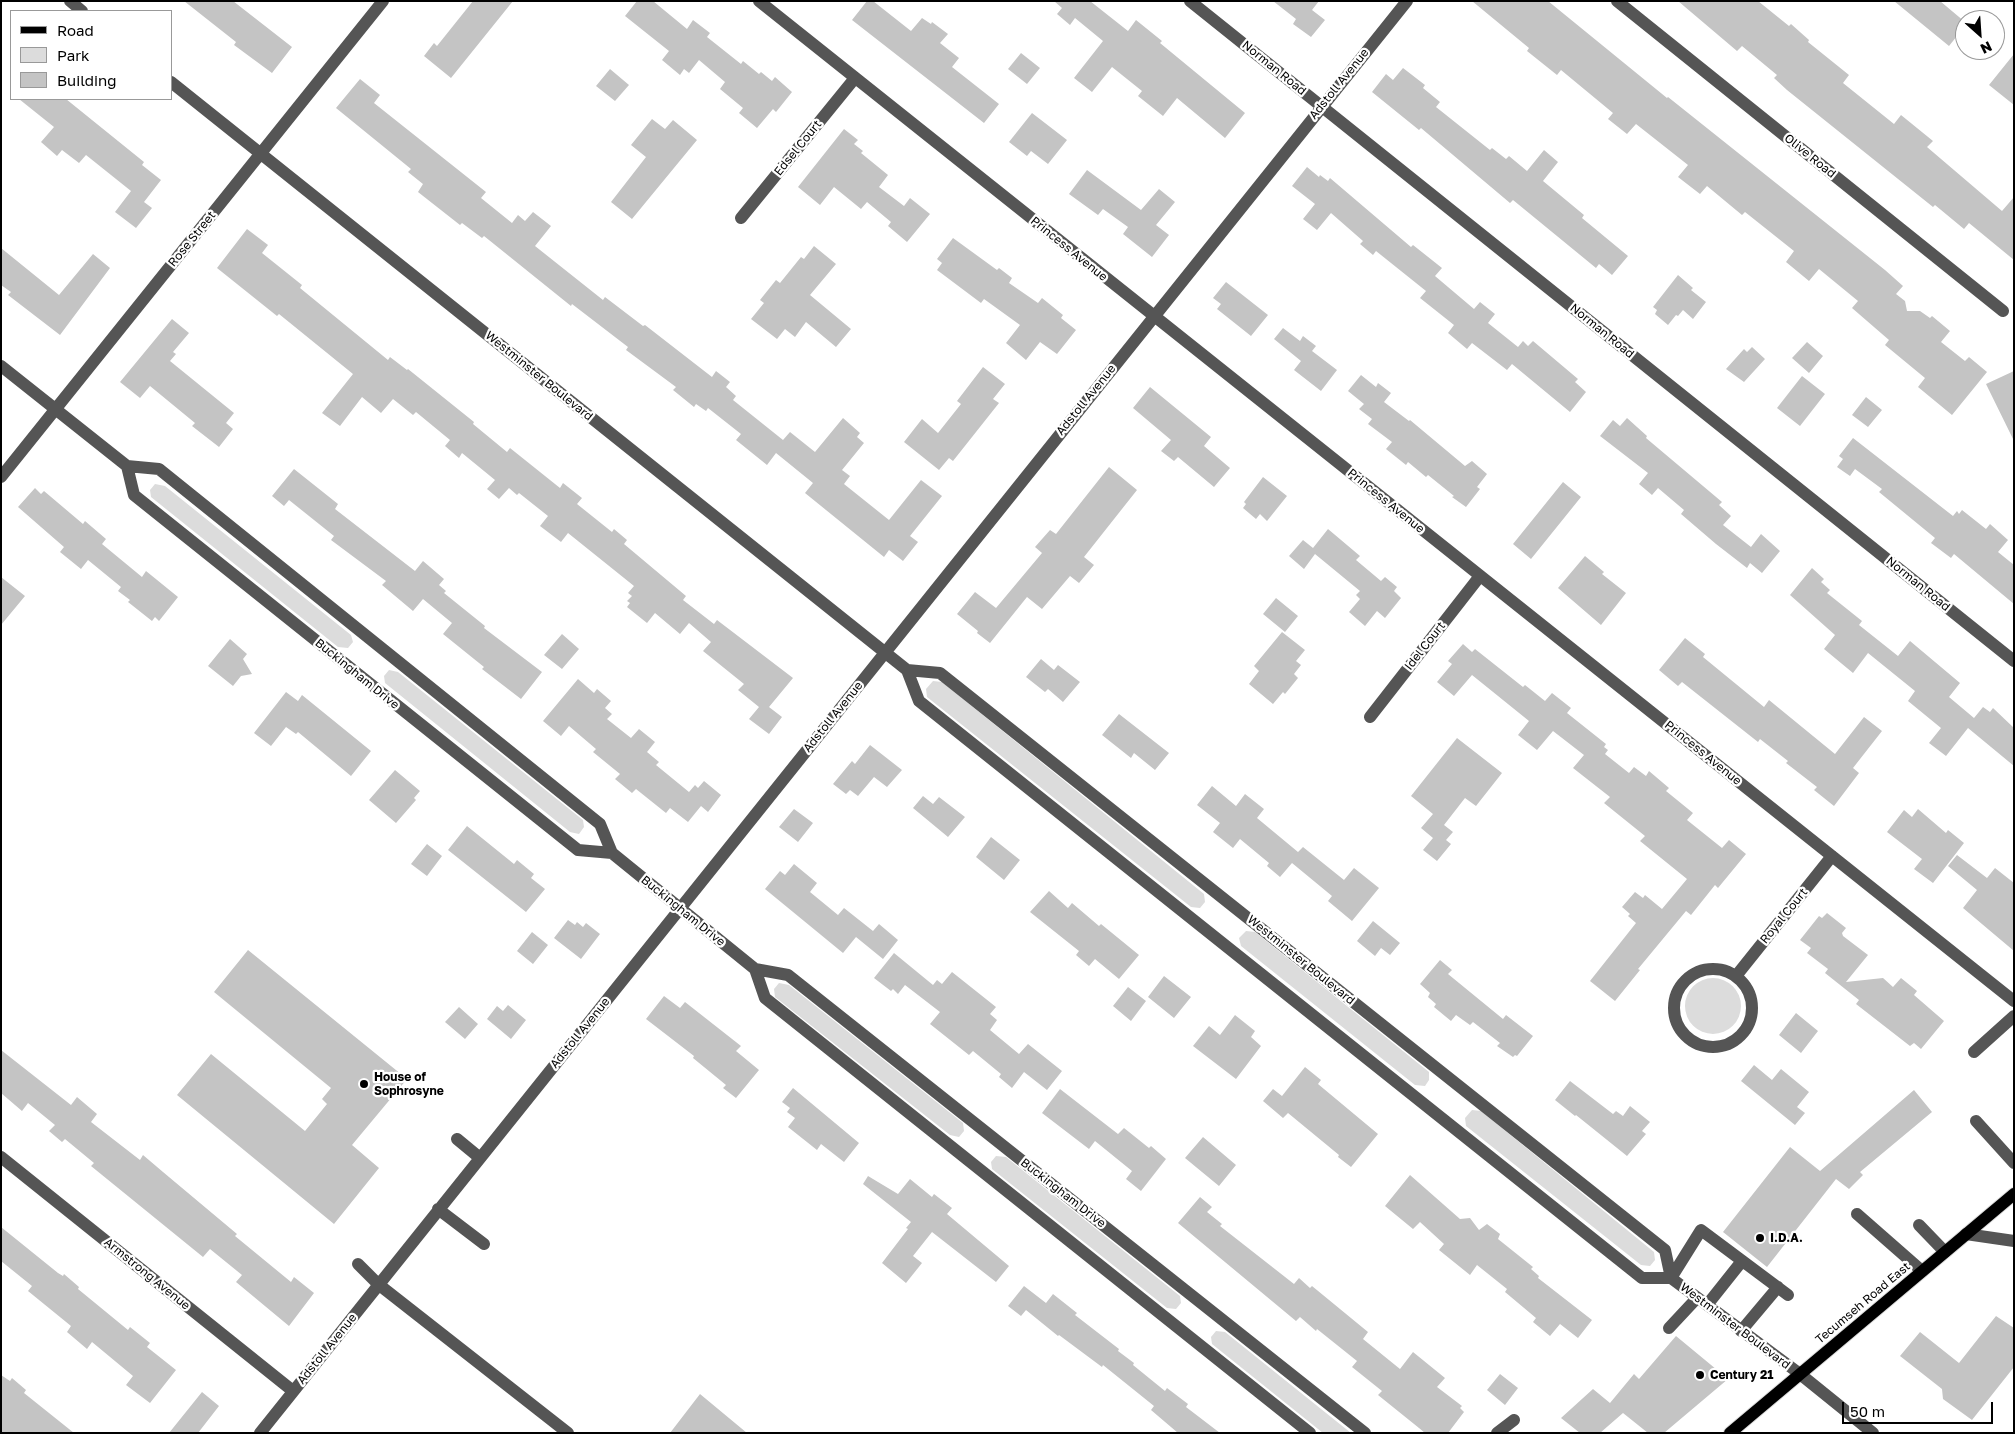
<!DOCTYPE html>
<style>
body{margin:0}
#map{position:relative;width:2015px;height:1434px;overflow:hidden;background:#fff;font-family:"Golos Text",sans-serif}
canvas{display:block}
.frame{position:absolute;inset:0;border:2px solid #000;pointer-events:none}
.legend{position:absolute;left:10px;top:10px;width:162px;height:90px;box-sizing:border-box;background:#fff;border:1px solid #999;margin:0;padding:6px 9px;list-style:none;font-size:15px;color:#000}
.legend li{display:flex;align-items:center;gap:10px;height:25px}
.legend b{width:25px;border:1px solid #999}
.north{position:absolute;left:1955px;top:10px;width:50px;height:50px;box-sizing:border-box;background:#fff;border:1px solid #999;border-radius:50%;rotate:154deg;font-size:14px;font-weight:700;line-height:20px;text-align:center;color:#000}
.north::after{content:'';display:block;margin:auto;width:18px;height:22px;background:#000;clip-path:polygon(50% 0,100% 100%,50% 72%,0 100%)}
.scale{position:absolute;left:1842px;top:1402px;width:151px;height:22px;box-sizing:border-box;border:2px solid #000;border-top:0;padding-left:6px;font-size:15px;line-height:18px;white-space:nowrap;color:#000;-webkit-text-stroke:4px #fff;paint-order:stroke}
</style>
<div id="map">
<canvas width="2015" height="1434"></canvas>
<div class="frame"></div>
<ul class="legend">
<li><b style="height:6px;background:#000"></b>Road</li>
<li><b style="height:14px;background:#dcdcdc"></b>Park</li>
<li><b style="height:14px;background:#c4c4c4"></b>Building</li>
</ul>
<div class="north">N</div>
<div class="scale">50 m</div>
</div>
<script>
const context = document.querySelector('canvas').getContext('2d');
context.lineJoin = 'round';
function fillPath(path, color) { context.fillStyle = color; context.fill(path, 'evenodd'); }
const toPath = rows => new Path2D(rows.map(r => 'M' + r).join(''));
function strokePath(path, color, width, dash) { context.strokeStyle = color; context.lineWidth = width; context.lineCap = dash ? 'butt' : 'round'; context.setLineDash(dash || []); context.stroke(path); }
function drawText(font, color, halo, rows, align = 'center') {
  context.font = font + ' "Golos Text",sans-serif'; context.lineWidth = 4.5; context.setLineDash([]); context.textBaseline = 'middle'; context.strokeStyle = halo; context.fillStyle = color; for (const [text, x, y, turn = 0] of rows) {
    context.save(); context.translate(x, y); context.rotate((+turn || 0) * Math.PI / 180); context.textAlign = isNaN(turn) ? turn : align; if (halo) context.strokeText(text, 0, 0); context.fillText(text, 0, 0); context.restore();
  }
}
const green = toPath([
 [155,484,165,486,351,635,353,642,348,648,338,647,151,497,150,490],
 [389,670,398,672,583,820,584,827,579,834,570,832,385,683,384,676],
 [933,681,942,682,1204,894,1205,902,1200,908,1191,907,927,697,926,689],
 [1246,931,1255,932,1429,1072,1429,1080,1425,1086,1415,1085,1241,946,1239,938],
 '1685 1006a28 28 0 1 1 56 0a28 28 0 1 1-56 0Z',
 [779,983,789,985,963,1123,964,1131,959,1137,950,1135,775,997,774,989],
 [1472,1110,1481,1111,1654,1252,1655,1260,1650,1266,1641,1265,1466,1126,1465,1118],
 [996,1156,1006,1157,1180,1296,1181,1303,1176,1309,1167,1308,992,1169,991,1162],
 [1216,1331,1225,1332,1351,1433,1323,1433,1212,1344,1211,1337]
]);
const building = toPath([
 [184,1,233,1,292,47,272,73,234,45,236,42],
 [473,1,513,1,451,78,424,56,434,43,437,46],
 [637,1,653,1,687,29,693,20,710,33,707,37,741,64,743,61,759,74,761,72,772,81,775,77,792,92,776,112,773,109,757,128,739,113,743,108,720,89,725,82,699,60,689,73,684,69,680,75,662,60,669,51,625,16],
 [867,1,873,1,911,31,922,18,931,24,932,22,948,34,940,43,959,58,952,67,999,104,984,123,852,20],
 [1054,1,1090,1,1128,31,1136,20,1162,41,1160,43,1245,113,1225,138,1177,98,1163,116,1138,96,1142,91,1112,67,1092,92,1074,78,1103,41,1075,18,1070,25,1057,14,1062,8],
 [1273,1,1319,1,1312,10,1325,20,1311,37,1293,24,1296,19],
 [1472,1,1548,1,1667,98,1668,97,1885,270,1903,286,1896,294,1905,301,1907,311,1920,311,1930,318,1932,316,1950,331,1941,342,1965,361,1969,357,1987,372,1952,415,1918,387,1925,378,1885,345,1889,340,1852,308,1858,301,1819,269,1809,281,1786,262,1794,251,1745,212,1742,215,1707,186,1700,194,1678,177,1688,165,1636,124,1627,134,1608,119,1613,113,1561,70,1557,75,1527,51,1529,48],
 [1678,1,1758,1,1789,26,1791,24,1809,40,1808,42,1849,75,1843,83,1894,124,1901,115,1933,141,1927,147,2002,211,2014,197,2014,260,1969,223,1964,229,1935,205,1933,207,1787,90,1774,78,1777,75,1742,46,1737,51],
 [1894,1,1940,1,1965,22,1965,26,1949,46],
 [1021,53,1040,68,1027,84,1008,69],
 [2014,54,2014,105,1989,85],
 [1403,68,1425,85,1423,88,1440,102,1436,107,1490,150,1492,148,1506,159,1509,156,1527,171,1544,150,1558,162,1543,181,1584,215,1582,218,1628,256,1612,275,1599,264,1596,268,1513,200,1510,203,1421,128,1419,130,1372,92,1386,74,1393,80],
 [610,69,629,85,615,101,596,86],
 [360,79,380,95,374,103,486,192,481,198,512,223,518,215,525,221,533,212,551,226,535,246,603,300,605,297,643,326,645,325,712,377,716,371,730,382,726,387,736,396,733,400,783,440,790,432,815,452,843,418,860,433,857,437,864,443,842,470,850,476,844,484,889,520,921,480,942,496,910,536,918,542,903,561,889,550,884,557,805,493,813,483,776,453,767,465,736,440,741,434,708,408,706,411,696,404,694,407,673,390,676,387,626,350,628,347,572,304,571,306,484,236,482,238,462,223,460,225,418,192,423,184,408,172,411,169,336,108],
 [19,99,66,99,144,162,142,165,161,180,144,202,152,208,136,228,115,212,131,191,86,155,79,163,62,150,57,156,41,142,54,127],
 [1032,113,1067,140,1048,164,1031,151,1027,156,1009,142],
 [652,119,665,129,673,120,697,140,632,219,611,202,646,157,631,145],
 [844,129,858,140,854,144,863,151,861,153,888,175,879,187,904,206,910,198,930,214,907,242,888,226,891,222,867,202,861,209,834,187,820,205,798,187],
 [1307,167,1319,177,1320,175,1328,181,1330,178,1411,247,1413,245,1442,268,1435,276,1474,309,1480,302,1495,314,1488,323,1518,347,1523,341,1528,346,1533,341,1578,379,1575,382,1586,392,1570,412,1512,364,1507,370,1472,343,1467,349,1448,333,1454,325,1420,298,1426,291,1376,251,1373,255,1360,244,1363,241,1331,213,1317,230,1303,219,1315,204,1292,186],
 [1087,170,1141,210,1159,189,1175,202,1156,225,1169,235,1152,257,1123,234,1128,227,1103,209,1098,215,1069,194],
 [247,229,268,245,262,253,302,285,300,288,388,360,390,357,407,370,408,369,474,422,473,424,507,452,510,448,560,488,563,483,582,498,577,504,612,532,614,529,627,540,624,544,686,596,683,600,714,624,717,620,793,678,769,707,782,717,769,734,749,719,759,707,738,690,744,684,703,651,711,642,689,623,680,634,655,613,647,623,627,607,630,603,627,601,632,596,628,593,634,586,568,533,561,542,540,526,548,516,519,493,517,495,509,488,499,499,487,489,495,480,462,453,459,458,445,446,450,440,416,412,413,415,393,399,381,413,362,397,340,426,322,413,353,374,279,314,277,316,217,268],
 [953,238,997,270,999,268,1012,278,1009,283,1038,303,1042,298,1063,315,1061,318,1076,330,1057,354,1040,342,1026,360,1006,343,1020,325,984,299,981,303,937,270,942,263,937,259],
 [814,246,836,264,810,295,851,329,836,347,806,322,795,337,785,329,777,339,751,319,764,303,760,300,776,280,780,283,801,257,804,259],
 [1,248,59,295,93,254,110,268,60,335,8,295,11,292,1,285],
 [1678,275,1693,288,1691,290,1706,302,1693,319,1683,310,1678,316,1676,315,1668,325,1655,314,1657,310,1653,307],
 [1226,282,1268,315,1251,336,1217,309,1221,304,1213,298],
 [172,319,189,333,173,352,176,354,170,361,234,413,226,423,233,429,219,447,192,426,195,423,150,386,140,398,120,382],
 [1283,328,1300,341,1303,336,1316,346,1312,351,1337,370,1321,391,1294,370,1301,361,1274,339],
 [1807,342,1823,356,1809,373,1792,358],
 [1752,347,1765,359,1744,382,1726,369,1744,349,1747,352],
 [983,367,1005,384,993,399,999,403,953,461,949,458,939,470,904,442,922,419,938,433,961,404,957,401],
 [2014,371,2014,441,1986,384],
 [1361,375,1376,387,1378,383,1391,393,1384,402,1409,421,1410,420,1465,466,1472,461,1487,474,1477,487,1480,489,1466,507,1452,497,1454,496,1428,475,1426,477,1408,462,1406,465,1386,449,1392,442,1368,424,1372,419,1359,409,1364,404,1348,391],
 [1802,376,1825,394,1800,426,1777,408],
 [1150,387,1211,437,1204,446,1230,468,1214,487,1178,457,1174,461,1161,451,1171,440,1133,408],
 [1866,397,1882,410,1868,427,1852,415],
 [1627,418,1647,436,1646,438,1722,502,1719,505,1731,516,1723,525,1751,547,1761,534,1780,551,1762,573,1750,563,1747,568,1716,544,1681,514,1684,510,1658,488,1652,495,1639,484,1648,473,1600,436,1613,420,1620,426],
 [1853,438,1953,516,1957,511,1959,514,1962,510,1986,529,1990,524,2008,540,1998,552,2014,565,2014,604,1954,554,1951,558,1931,543,1935,538,1879,492,1882,489,1855,469,1850,476,1837,467,1843,459,1839,456],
 [1109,467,1137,490,1084,557,1094,565,1079,583,1070,576,1042,609,1027,597,990,643,977,633,978,631,957,614,975,592,996,608,1042,553,1035,547,1050,530,1056,534],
 [294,469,338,504,335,509,415,571,423,561,444,579,439,585,446,591,444,593,485,626,484,628,542,672,521,699,482,669,484,667,443,634,452,623,423,599,413,611,382,585,386,581,331,540,334,536,289,500,284,506,272,496],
 [1263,477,1287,496,1267,521,1260,514,1256,519,1243,508,1246,504,1244,502],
 [1563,482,1581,497,1531,559,1513,544],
 [35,488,41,494,44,491,83,524,85,521,106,539,102,544,142,577,146,571,178,597,159,621,155,617,152,621,128,602,130,600,118,591,121,587,88,560,81,569,60,552,64,547,18,507],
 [1328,529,1360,556,1356,560,1381,581,1385,577,1397,587,1394,591,1401,598,1385,618,1377,611,1365,626,1349,612,1360,599,1356,595,1360,591,1315,554,1304,569,1289,556,1303,540,1313,548],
 [1585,556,1604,572,1602,574,1626,593,1601,625,1558,588],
 [1812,568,1824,579,1821,582,1830,590,1827,593,1862,621,1859,625,1898,656,1910,641,1960,683,1949,697,1974,718,1983,707,1990,712,1993,708,2014,728,2014,766,1968,728,1946,756,1929,743,1941,728,1908,701,1915,691,1868,653,1853,673,1824,649,1835,635,1790,595],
 [1,577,25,596,1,625],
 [1276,598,1298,616,1285,632,1263,614],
 [1282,632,1305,650,1296,661,1301,665,1294,674,1298,678,1285,694,1283,692,1273,704,1249,684,1259,671,1254,666],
 [562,634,579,649,562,669,544,655],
 [1685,638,1705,654,1703,657,1764,707,1769,700,1835,754,1864,717,1882,731,1853,768,1859,773,1834,806,1814,790,1817,787,1786,763,1788,761,1760,739,1758,742,1682,682,1678,686,1659,670],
 [230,639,247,654,243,659,252,674,241,676,233,686,208,666],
 [1463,644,1472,652,1475,649,1523,687,1525,685,1545,701,1552,693,1571,708,1567,713,1606,744,1604,747,1608,750,1605,754,1629,773,1634,767,1646,776,1649,771,1669,788,1666,791,1693,813,1687,820,1722,848,1729,840,1746,854,1718,888,1715,885,1691,915,1686,911,1638,969,1640,970,1615,1001,1590,981,1636,923,1628,916,1630,914,1622,907,1635,892,1643,898,1645,895,1662,909,1687,879,1640,841,1645,836,1604,803,1610,797,1573,768,1584,755,1553,731,1537,750,1518,735,1529,721,1472,675,1454,696,1437,682,1452,664,1448,661],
 [1041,659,1054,670,1058,665,1080,682,1063,702,1048,689,1045,692,1026,677],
 [578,679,594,693,597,689,611,701,605,708,612,714,607,719,631,738,639,729,655,742,647,752,659,762,656,765,689,792,695,785,698,788,704,781,721,795,708,812,701,806,688,822,670,808,666,813,636,789,632,793,615,779,620,774,593,752,596,749,569,726,561,736,543,721],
 [286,692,298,701,302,695,371,751,351,776,298,732,296,734,286,727,271,746,254,733],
 [1119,714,1169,753,1155,770,1134,753,1131,758,1102,735],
 [1457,738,1502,773,1476,806,1465,798,1444,825,1453,832,1446,840,1451,844,1437,861,1423,850,1433,838,1421,828,1433,814,1411,796],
 [870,745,902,770,887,787,874,777,858,796,850,790,846,794,833,784,852,761,855,764],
 [395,770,420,791,414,798,416,800,396,823,369,800],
 [1212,786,1236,806,1245,794,1264,809,1257,818,1298,852,1303,847,1344,880,1354,868,1379,888,1352,921,1328,901,1332,896,1292,863,1280,877,1267,866,1269,863,1240,839,1233,848,1213,832,1220,823,1197,805],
 [923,796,933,804,939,797,965,817,948,837,913,808],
 [794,809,813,823,798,842,779,827],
 [1918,809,1946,833,1948,830,1964,843,1933,883,1914,869,1922,859,1887,832,1904,810,1912,817],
 [467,826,514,864,517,860,534,874,531,878,545,889,526,912,448,850],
 [991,837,1020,860,1004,880,976,857],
 [427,844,442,856,427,876,411,864],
 [1957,855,1987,878,1995,868,2014,883,2014,951,1963,908,1977,890,1948,866],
 [794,864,817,883,810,892,838,915,844,908,873,931,879,924,898,940,883,959,856,937,843,953,765,889,780,871,785,875],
 [1049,891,1068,908,1072,903,1099,926,1101,924,1139,955,1119,979,1095,959,1089,966,1076,955,1079,951,1030,912],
 [1827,913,1846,928,1842,933,1843,936,1868,955,1846,982,1883,978,1893,987,1901,978,1917,991,1914,995,1944,1021,1921,1049,1914,1043,1910,1046,1856,1004,1859,1000,1825,973,1828,969,1807,953,1811,948,1800,940,1819,916,1822,918],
 [568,920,575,925,577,922,583,927,586,923,600,934,581,959,554,938],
 [1373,921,1400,943,1390,955,1381,948,1375,956,1357,941],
 [532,932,548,945,533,964,517,951],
 [248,950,407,1079,352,1145,379,1168,334,1224,177,1095,211,1054,305,1131,327,1104,322,1099,331,1088,214,992],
 [894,953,933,985,937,980,942,984,952,972,996,1007,990,1014,997,1020,990,1030,1019,1054,1028,1044,1062,1071,1047,1090,1024,1072,1012,1088,999,1077,1001,1074,973,1051,969,1055,930,1024,940,1012,905,985,898,994,893,989,891,991,874,978],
 [1440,960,1452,970,1448,974,1503,1019,1506,1015,1533,1036,1517,1056,1515,1055,1513,1057,1497,1046,1500,1043,1473,1022,1470,1025,1456,1015,1451,1021,1434,1007,1436,1004,1428,997,1430,993,1420,984],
 [1164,976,1191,997,1174,1018,1148,997],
 [1128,987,1146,1001,1131,1021,1113,1006],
 [664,996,680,1008,685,1002,741,1046,736,1051,759,1070,736,1098,723,1088,726,1085,693,1058,694,1056,646,1019],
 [508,1005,526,1020,511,1039,487,1019,497,1006,503,1011],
 [459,1007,478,1024,465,1039,445,1022],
 [1796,1013,1818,1031,1801,1053,1779,1035],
 [1235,1015,1255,1031,1251,1037,1261,1046,1236,1079,1193,1046,1209,1026,1220,1035],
 [1,1050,71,1105,77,1097,97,1114,91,1122,140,1160,143,1155,163,1172,237,1234,235,1236,291,1282,294,1277,314,1293,289,1326,236,1282,242,1275,210,1249,203,1257,91,1166,94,1163,65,1139,62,1142,49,1131,55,1125,28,1103,22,1111,1,1093],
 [1754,1065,1772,1080,1781,1069,1809,1092,1797,1107,1805,1113,1795,1125,1741,1081],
 [1305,1067,1321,1080,1318,1084,1378,1134,1351,1167,1338,1157,1339,1155,1288,1113,1283,1118,1263,1101,1273,1089,1282,1096],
 [1570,1081,1613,1114,1616,1111,1623,1116,1630,1106,1650,1122,1642,1131,1646,1134,1627,1156,1576,1115,1575,1116,1555,1100],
 [793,1088,859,1143,844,1162,821,1144,817,1150,788,1127,795,1118,787,1112,790,1108,782,1102],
 [1060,1089,1118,1134,1124,1128,1149,1148,1151,1146,1166,1159,1141,1191,1126,1179,1132,1171,1095,1141,1089,1149,1042,1113],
 [1914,1090,1932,1112,1860,1172,1863,1175,1849,1189,1836,1179,1767,1267,1723,1232,1790,1147,1820,1171],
 [1203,1137,1236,1165,1219,1186,1185,1158],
 [1410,1175,1460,1219,1470,1218,1479,1230,1487,1224,1500,1234,1498,1239,1533,1267,1531,1269,1539,1276,1538,1278,1592,1320,1578,1338,1560,1324,1550,1336,1533,1322,1536,1318,1505,1292,1507,1289,1477,1265,1470,1275,1439,1250,1444,1244,1420,1222,1413,1229,1385,1206],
 [868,1176,898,1194,910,1179,932,1197,934,1194,952,1208,947,1214,1009,1266,996,1282,932,1232,913,1256,922,1263,906,1283,882,1263,908,1229,906,1228,911,1222,863,1184],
 [1200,1197,1212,1207,1207,1212,1222,1224,1220,1226,1294,1284,1299,1278,1310,1288,1312,1286,1368,1332,1363,1339,1400,1369,1413,1352,1445,1378,1437,1387,1462,1406,1460,1408,1464,1412,1448,1433,1425,1433,1419,1428,1378,1395,1382,1391,1352,1367,1357,1361,1317,1329,1316,1331,1300,1317,1296,1321,1178,1223],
 [1,1227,58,1273,63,1276,64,1274,79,1287,78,1289,128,1330,130,1327,150,1343,147,1347,176,1370,150,1403,126,1385,133,1376,92,1342,87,1349,67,1332,71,1326,28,1291,32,1286,1,1261],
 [1024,1286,1046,1303,1053,1294,1077,1313,1075,1315,1119,1349,1118,1351,1134,1363,1133,1365,1165,1391,1167,1388,1188,1404,1186,1407,1220,1433,1178,1433,1151,1410,1154,1406,1103,1365,1102,1367,1059,1335,1058,1336,1026,1310,1021,1316,1008,1306],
 [1996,1316,2014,1328,2014,1367,1972,1420,1943,1399,1942,1389,1900,1356,1920,1332,1959,1363],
 [1676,1336,1728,1379,1664,1433,1648,1433,1623,1413,1600,1433,1580,1433,1561,1418,1593,1389,1610,1403,1634,1374,1639,1379],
 [1500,1374,1518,1388,1505,1405,1487,1390],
 [1,1375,10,1381,12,1378,26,1390,24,1393,74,1433,1,1433],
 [202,1392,219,1406,198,1433,169,1433],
 [700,1394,747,1433,670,1433]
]);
const minor = toPath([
 [70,1,82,11],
 [759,1,2014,1001],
 [1190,1,2014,661],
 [1617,1,2003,311],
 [171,82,907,670,919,701,1642,1278,1671,1278,1800,1374,1873,1433],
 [741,218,855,78],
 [1,366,127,466,159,469,600,824,612,853,755,969,788,975,1365,1433],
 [127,466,134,495,578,850,612,853],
 [1,477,383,1],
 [907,670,940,673,1665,1250,1671,1278],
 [1370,717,1480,576],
 '1674 1008a39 39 0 1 1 78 0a39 39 0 1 1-78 0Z',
 [755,969,765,998,1310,1433],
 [1736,976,1832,856],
 [1974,1052,2014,1016],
 [1976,1121,2014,1163],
 [457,1139,480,1158],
 [1,1157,293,1391],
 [438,1209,484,1244],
 [1857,1214,1922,1271],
 [1919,1225,1945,1252],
 [1966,1234,2014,1241],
 [358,1264,378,1284,568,1433],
 [1671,1278,1701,1230,1788,1295],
 [1707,1305,1742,1261],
 [1669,1328,1697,1298],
 [1741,1331,1778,1287],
 [260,1433,1407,1],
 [1497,1433,1514,1420]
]);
const major = toPath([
 [1730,1433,2014,1194]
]);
const markers = [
 [364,1084,5,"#000"],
 [1760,1238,5,"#000"],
 [1700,1375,5,"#000"]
];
const streetNames = [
 ["Norman Road",1274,68,39],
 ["Adstoll Avenue",1339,84,-51],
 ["Edsel Court",798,148,-51],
 ["Olive Road",1810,156,39],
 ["Rose Street",192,239,-51],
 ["Princess Avenue",1069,249,39],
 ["Norman Road",1602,331,39],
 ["Westminster Boulevard",539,376,39],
 ["Adstoll Avenue",1086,400,-51],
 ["Princess Avenue",1386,501,39],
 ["Norman Road",1918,584,39],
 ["Idel Court",1425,646,-52],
 ["Buckingham Drive",357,674,39],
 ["Adstoll Avenue",833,717,-51],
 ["Princess Avenue",1703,753,39],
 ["Buckingham Drive",683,911,39],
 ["Royal Court",1784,916,-51],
 ["Westminster Boulevard",1301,960,39],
 ["Adstoll Avenue",580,1033,-51],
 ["Buckingham Drive",1063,1193,38],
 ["Armstrong Avenue",147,1274,39],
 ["Tecumseh Road East",1863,1303,-40],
 ["Westminster Boulevard",1735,1326,37],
 ["Adstoll Avenue",327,1349,-51]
];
const poiNames = [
 ["House of",374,1077],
 ["Sophrosyne",374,1091],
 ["I.D.A.",1770,1238],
 ["Century 21",1710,1375]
];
fillPath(green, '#dcdcdc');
fillPath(building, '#c4c4c4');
strokePath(major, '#dbdbdb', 14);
strokePath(minor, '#555', 12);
strokePath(major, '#000', 12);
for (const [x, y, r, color] of markers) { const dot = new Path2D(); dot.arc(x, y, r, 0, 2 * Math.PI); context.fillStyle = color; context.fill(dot); strokePath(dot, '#fff', 2); }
drawText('12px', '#000', '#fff', streetNames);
drawText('bold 12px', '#000', '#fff', poiNames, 'left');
</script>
